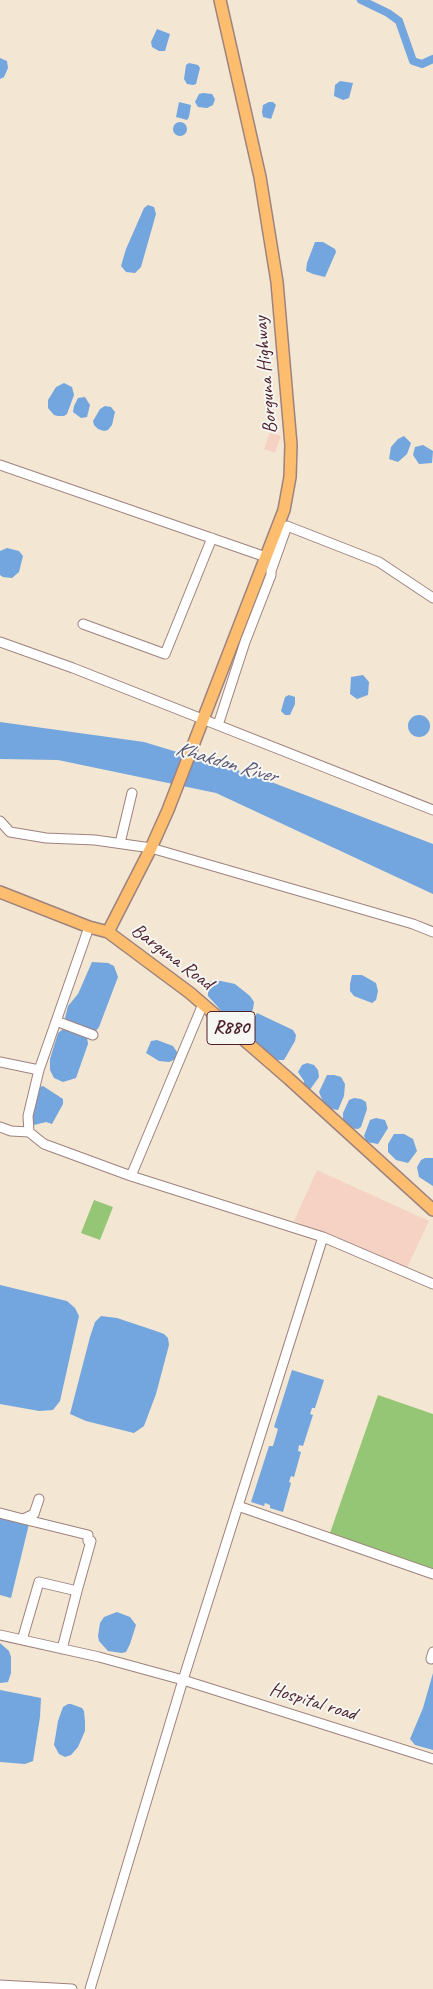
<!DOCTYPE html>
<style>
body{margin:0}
canvas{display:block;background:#f3e6d2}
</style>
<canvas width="433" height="1989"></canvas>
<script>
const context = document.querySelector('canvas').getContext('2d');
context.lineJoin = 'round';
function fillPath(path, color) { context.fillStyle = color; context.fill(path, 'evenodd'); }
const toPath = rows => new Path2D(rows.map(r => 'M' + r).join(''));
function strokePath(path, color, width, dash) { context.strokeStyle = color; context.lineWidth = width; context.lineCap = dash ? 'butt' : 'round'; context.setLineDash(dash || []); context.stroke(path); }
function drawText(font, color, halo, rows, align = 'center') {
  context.font = font + ' Caveat,sans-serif'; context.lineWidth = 4; context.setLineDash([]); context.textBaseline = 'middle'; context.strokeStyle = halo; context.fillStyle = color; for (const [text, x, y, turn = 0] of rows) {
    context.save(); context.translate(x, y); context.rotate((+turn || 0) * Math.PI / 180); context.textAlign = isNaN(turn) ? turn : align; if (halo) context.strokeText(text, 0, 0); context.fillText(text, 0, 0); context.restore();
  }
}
const built = toPath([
 [270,432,281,436,275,453,264,449],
 [317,1170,429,1221,405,1272,294,1221]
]);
const green = toPath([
 [94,1200,113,1207,100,1240,81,1233],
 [378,1395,433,1414,433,1569,330,1533]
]);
const water = toPath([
 [157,29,170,34,165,51,159,51,152,47,151,42],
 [0,58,7,61,8,68,4,77,0,79],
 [189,63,198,65,200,68,196,84,193,85,187,84,184,79,186,65],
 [340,81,353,83,349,98,343,100,334,96,335,85],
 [203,93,212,94,215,99,213,105,207,108,198,107,195,102,199,94],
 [179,102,191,105,189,117,187,120,176,117],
 [269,102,273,102,276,105,271,119,263,117,262,112,263,105],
 '173 129a7 7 0 1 1 14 0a7 7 0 1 1-14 0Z',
 [148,205,154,207,156,214,141,267,135,273,126,272,121,266,126,249,144,208],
 [315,242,323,242,335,249,336,252,325,277,313,274,306,271,307,263],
 [64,383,72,387,74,395,67,414,64,416,58,416,54,415,48,408,48,400,56,387],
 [85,397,90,405,87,417,81,418,73,412,74,406,78,398],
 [105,406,111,407,115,412,112,425,108,430,104,431,98,429,94,425,93,421,100,409],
 [404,436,411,443,407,454,398,462,389,459,391,447,398,439],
 [423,445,433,451,432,463,419,464,413,455,415,447],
 [7,548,19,551,23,556,19,572,12,578,3,577,0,575,0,551],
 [363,675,369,682,368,695,357,699,350,694,351,677],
 [289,695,295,697,295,704,290,715,285,715,281,711,285,697],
 '408 726a11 11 0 1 1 22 0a11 11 0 1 1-22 0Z',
 [0,722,144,742,253,775,433,844,433,894,216,793,58,760,0,759],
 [92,962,108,963,114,966,118,977,99,1027,95,1032,68,1021,65,1018,68,1006,78,994],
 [352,975,362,975,376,983,378,991,376,1000,372,1003,354,996,350,991,350,984],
 [210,981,221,981,235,984,250,996,254,1002,253,1009,244,1028,236,1027,208,996,208,988],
 [257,1013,293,1030,296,1035,295,1041,284,1060,274,1060,246,1034],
 [63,1029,87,1037,88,1044,76,1078,63,1082,54,1078,50,1070,50,1059,58,1033],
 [157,1040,173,1046,177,1052,176,1059,169,1062,159,1061,146,1053,151,1041],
 [307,1063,314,1065,318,1070,319,1077,309,1091,304,1086,304,1081,298,1072,302,1065],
 [327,1075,334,1075,341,1077,345,1084,344,1096,338,1110,331,1109,323,1102,319,1092],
 [43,1086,63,1099,63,1104,52,1124,46,1122,34,1125,32,1121,35,1099,40,1087],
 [354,1098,361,1099,366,1102,367,1109,361,1127,358,1129,349,1128,343,1122,343,1113,349,1100],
 [376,1118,385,1120,388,1128,378,1144,367,1142,364,1136,370,1120],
 [394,1134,404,1134,413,1139,417,1151,408,1163,396,1160,388,1152,388,1144],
 [425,1158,433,1158,433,1186,419,1177,417,1167,421,1160],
 [0,1285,67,1301,75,1308,79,1316,60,1401,53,1410,39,1411,0,1404],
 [101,1316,117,1318,156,1331,164,1334,168,1338,169,1345,156,1394,144,1426,134,1433,86,1421,70,1414,90,1337,95,1322],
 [292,1370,324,1380,315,1408,312,1408,310,1414,313,1415,303,1446,299,1445,298,1451,301,1452,294,1477,291,1476,289,1482,291,1483,283,1512,270,1508,270,1505,265,1503,264,1506,251,1502,269,1446,273,1446,278,1429,274,1427],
 [0,1516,29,1524,11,1598,0,1595],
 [117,1612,130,1617,136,1625,130,1644,126,1652,122,1653,108,1651,99,1641,98,1636,100,1623,104,1617],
 [0,1643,9,1651,11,1657,11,1673,8,1682,0,1683],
 [433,1673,433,1750,415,1745,410,1739,423,1708],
 [0,1690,41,1698,40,1717,33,1761,25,1764,0,1762],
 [68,1704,71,1704,82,1708,84,1711,85,1722,85,1731,78,1747,71,1755,65,1757,59,1754,54,1745,58,1721,63,1707]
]);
const canal = toPath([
 [361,0,388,13,399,21,413,61,422,64,433,59]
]);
const minor = toPath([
 [0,465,266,557],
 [83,624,165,654,212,538],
 [0,642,73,668,433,810],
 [218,725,245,642,271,575,271,571,287,526,379,562,433,598],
 [0,821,10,832,46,838,95,840,151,848,413,924,433,932],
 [120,843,132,793],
 [89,927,39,1070,28,1116,29,1132,44,1144,131,1176,323,1237,433,1284],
 [56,1021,93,1035],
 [0,1062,39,1070],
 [0,1127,11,1131,29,1132],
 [131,1176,203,1004],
 [238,1506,433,1574],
 [0,1513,23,1519,34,1514,39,1499],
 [23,1519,88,1535,88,1541,91,1541,77,1591],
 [0,1635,99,1657,183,1680,433,1759],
 [22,1640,39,1582,77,1591,62,1649],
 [431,1659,433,1652],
 [0,1985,72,1989],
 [90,1989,183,1680,323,1237]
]);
const major = toPath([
 [0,892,89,927,108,932,190,993,288,1078,433,1210],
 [108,932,151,848,168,810,284,510,290,477,291,445,277,282,260,177,220,0]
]);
const shields = [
 [231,1028,48]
];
const shieldNames = [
 ["R880",231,1028]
];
const streetNames = [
 ["Borguna Highway",266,375,-95],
 ["Barguna Road",172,957,37],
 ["Hospital road",313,1702,17]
];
const waterNames = [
 ["Khakdon River",226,763,16]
];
fillPath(built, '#f6d2c4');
fillPath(green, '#95c676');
fillPath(water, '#73a5de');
strokePath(canal, '#73a5de', 8);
strokePath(minor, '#9e827e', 11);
strokePath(major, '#9e827e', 14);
strokePath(minor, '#fff', 9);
strokePath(major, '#fcbd6f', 11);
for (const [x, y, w] of shields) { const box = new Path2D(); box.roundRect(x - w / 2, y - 16.5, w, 33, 4); context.fillStyle = '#f6f6f2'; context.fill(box); strokePath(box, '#4a1f2b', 1); }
drawText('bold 19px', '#4a1f2b', null, shieldNames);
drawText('20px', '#4a1f2b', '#f6f6f2', streetNames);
drawText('italic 21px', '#5a5573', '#f6f6f2', waterNames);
</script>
